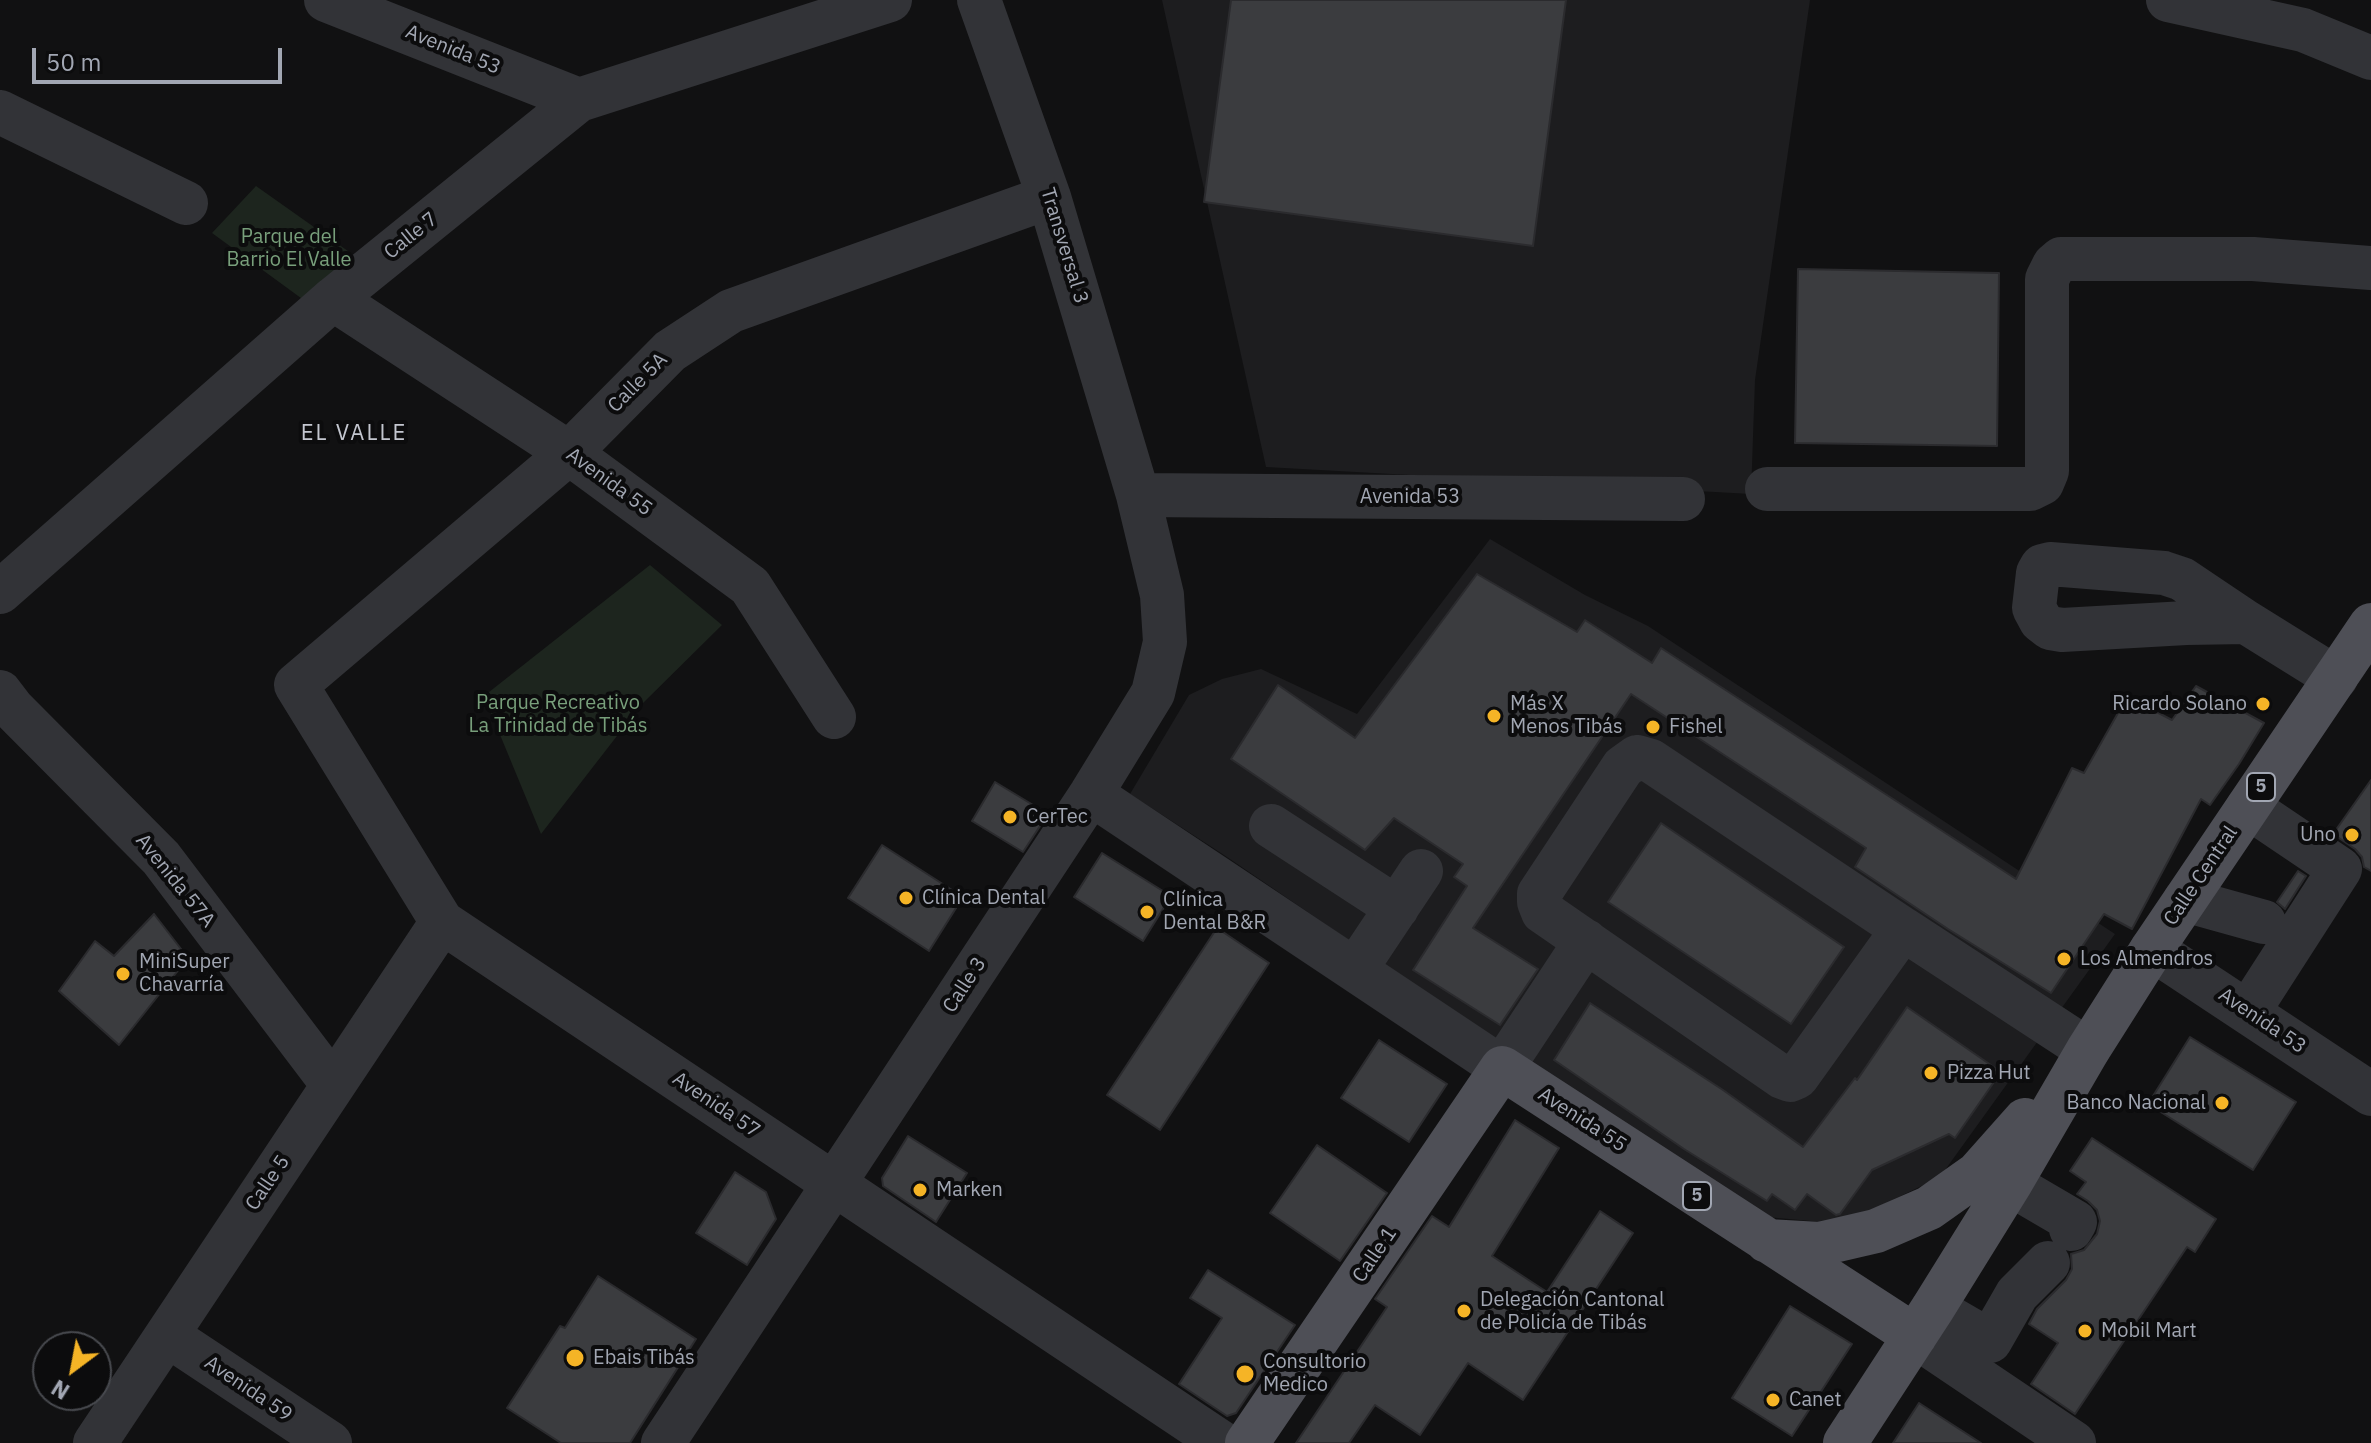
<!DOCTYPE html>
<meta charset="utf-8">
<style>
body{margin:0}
#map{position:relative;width:2371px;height:1443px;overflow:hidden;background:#111112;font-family:"IBM Plex Sans",sans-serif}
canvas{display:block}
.north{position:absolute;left:32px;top:1331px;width:80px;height:80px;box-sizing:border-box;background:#0c0c0d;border:2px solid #484a4f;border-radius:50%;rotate:212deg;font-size:22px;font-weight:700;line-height:32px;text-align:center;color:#a2a7b3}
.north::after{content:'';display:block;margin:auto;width:28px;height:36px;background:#f5b426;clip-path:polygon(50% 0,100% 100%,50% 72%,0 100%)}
.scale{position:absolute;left:32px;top:48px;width:250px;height:36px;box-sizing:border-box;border:4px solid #a2a7b3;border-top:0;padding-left:10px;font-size:24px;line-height:28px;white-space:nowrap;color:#a2a7b3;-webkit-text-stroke:6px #0c0c0d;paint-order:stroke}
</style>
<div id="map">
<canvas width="2371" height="1443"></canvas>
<div class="north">N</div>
<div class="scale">50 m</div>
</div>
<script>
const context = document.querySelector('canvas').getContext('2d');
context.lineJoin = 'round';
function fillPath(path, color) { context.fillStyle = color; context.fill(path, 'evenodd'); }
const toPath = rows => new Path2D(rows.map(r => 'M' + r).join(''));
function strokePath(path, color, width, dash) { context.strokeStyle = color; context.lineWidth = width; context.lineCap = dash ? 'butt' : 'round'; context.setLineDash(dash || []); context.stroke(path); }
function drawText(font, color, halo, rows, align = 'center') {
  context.font = font + ' "IBM Plex Sans",sans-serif'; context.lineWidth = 8; context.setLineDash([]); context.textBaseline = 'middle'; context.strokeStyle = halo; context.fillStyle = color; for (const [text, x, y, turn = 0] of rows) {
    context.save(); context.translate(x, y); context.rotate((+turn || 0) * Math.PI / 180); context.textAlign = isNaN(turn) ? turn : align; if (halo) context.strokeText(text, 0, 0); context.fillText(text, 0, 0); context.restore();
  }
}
const built = toPath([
 [1162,0,1810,0,1755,380,1751,494,1266,467],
 [1490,539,1585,595,1648,626,2115,934,1940,1177,1843,1224,1767,1217,1469,1022,1224,855,1130,794,1189,695,1222,679,1261,669,1357,714]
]);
const green = toPath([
 [256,186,355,256,305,301,212,233],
 [650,565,722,625,641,705,541,834,484,696]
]);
const building = toPath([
 [1231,0,1566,0,1533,246,1204,202,1231,0],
 [1798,269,1999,273,1997,446,1795,443,1798,269],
 [1477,574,1577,632,1585,620,1652,663,1661,648,2016,879,2072,768,2084,773,2118,713,2149,708,2172,720,2196,686,2264,723,2239,764,2210,805,2201,799,2132,929,2104,914,2051,993,1948,929,1855,867,1866,848,1631,694,1473,928,1538,969,1500,1025,1413,970,1467,886,1454,877,1463,864,1394,818,1365,850,1231,759,1278,685,1355,738,1477,574],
 [2371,780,2371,871,2364,867,2362,857,2355,849,2333,834,2371,780],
 [995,782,1048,814,1023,852,972,821,995,782],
 [1661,823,1844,947,1791,1024,1608,902,1661,823],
 [882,845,963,897,929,951,848,898,882,845],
 [1102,853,1171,896,1143,941,1074,897,1102,853],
 [2298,871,2306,876,2285,909,2277,902,2298,871],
 [154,914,188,958,119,1045,59,991,95,941,114,956,154,914],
 [1217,928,1269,963,1160,1130,1107,1095,1217,928],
 [1590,1003,1723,1090,1803,1147,1855,1078,1857,1080,1907,1007,2001,1072,1955,1138,1949,1134,1872,1170,1840,1214,1836,1215,1807,1194,1795,1210,1772,1194,1767,1201,1684,1149,1554,1060,1590,1003],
 [2190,1037,2296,1102,2253,1170,2148,1104,2190,1037],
 [1379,1040,1447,1084,1409,1142,1341,1098,1379,1040],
 [1515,1120,1559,1148,1492,1256,1547,1292,1600,1211,1633,1233,1523,1400,1468,1363,1420,1435,1375,1405,1349,1443,1296,1443,1387,1307,1375,1299,1432,1216,1449,1227,1515,1120],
 [908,1136,967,1173,936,1222,883,1186,882,1178,908,1136],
 [2092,1138,2216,1219,2195,1252,2187,1247,2075,1414,2031,1384,2058,1343,2029,1324,2037,1309,2066,1280,2072,1269,2071,1254,2084,1250,2097,1234,2100,1221,2097,1210,2088,1201,2077,1194,2086,1182,2070,1171,2092,1138],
 [1317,1145,1387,1193,1340,1261,1270,1213,1317,1145],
 [735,1172,766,1192,776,1219,747,1265,696,1233,735,1172],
 [1208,1270,1295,1325,1236,1413,1227,1416,1179,1384,1222,1318,1190,1298,1208,1270],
 [598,1276,696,1339,630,1443,561,1443,507,1408,560,1326,565,1328,598,1276],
 [1790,1306,1852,1344,1792,1436,1732,1398,1790,1306],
 [1919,1403,1981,1443,1893,1443,1919,1403]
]);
const minor = toPath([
 [326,0,579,100],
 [2168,0,2303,30,2371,58],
 [0,112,186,203],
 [1049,197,731,311,670,351,569,453,296,685,442,922,1222,1443],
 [333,299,569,453,750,586,834,717],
 [1767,489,2030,489,2042,483,2047,471,2047,279,2054,265,2061,259,2253,259,2371,268],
 [1138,495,1683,499],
 [0,592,333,299,579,100,890,0],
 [2246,622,2186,623,2062,630,2050,628,2041,621,2034,608,2038,573,2042,566,2050,564,2164,573,2182,579,2246,622,2336,678],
 [0,692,13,709,161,858,333,1085],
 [1637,757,1651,761,1903,929,1797,1077,1790,1080,1782,1077,1543,912,1539,902,1539,894,1623,767,1637,757],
 [1091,794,1502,1068,1586,941],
 [2248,807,2340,869,2248,1012],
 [1271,826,1397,908],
 [2185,900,2264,922],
 [1903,929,2088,1050],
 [2152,949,2371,1094],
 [1355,970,1421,871],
 [2010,1184,2075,1222,2071,1229],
 [1933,1308,1990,1341,2017,1294,2048,1263],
 [167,1335,330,1443],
 [1915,1336,2074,1443],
 [95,1443,442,922],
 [663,1443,1091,794,1153,693,1165,642,1162,595,1138,495,1049,197,979,0]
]);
const major = toPath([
 [1767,1241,1820,1244,1876,1231,1929,1208,1977,1174,2025,1120],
 [1247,1443,1502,1068,1915,1336],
 [1845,1443,1933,1308,2010,1184,2088,1050,2152,949,2371,625]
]);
const markers = [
 [2263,704,8,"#f5b426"],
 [1494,716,8,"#f5b426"],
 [1653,727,8,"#f5b426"],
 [1010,817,8,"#f5b426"],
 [2352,835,8,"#f5b426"],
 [906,898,8,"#f5b426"],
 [1147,912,8,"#f5b426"],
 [2064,959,8,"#f5b426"],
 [123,974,8,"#f5b426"],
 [1931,1073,8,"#f5b426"],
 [2222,1103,8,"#f5b426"],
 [920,1190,8,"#f5b426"],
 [1464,1311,8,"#f5b426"],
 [2085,1331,8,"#f5b426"],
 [575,1358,10,"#f5b426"],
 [1245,1374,10,"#f5b426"],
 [1773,1400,8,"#f5b426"]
];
const shields = [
 [2261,787,28],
 [1697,1196,28]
];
const shieldNames = [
 ["5",2261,787],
 ["5",1697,1196]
];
const streetNames = [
 ["Avenida 53",453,50,22],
 ["Calle 7",411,236,-39],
 ["Transversal 3",1064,246,73],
 ["Calle 5A",638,383,-45],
 ["Avenida 55",609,482,36],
 ["Avenida 53",1410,497],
 ["Calle Central",2201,876,-56],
 ["Avenida 57A",175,881,51],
 ["Calle 3",965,985,-57],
 ["Avenida 53",2262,1021,34],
 ["Avenida 57",716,1105,34],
 ["Avenida 55",1582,1120,33],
 ["Calle 5",268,1183,-56],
 ["Calle 1",1375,1255,-56],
 ["Avenida 59",248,1389,34]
];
const parkNames = [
 ["Parque del",289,237],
 ["Barrio El Valle",289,260],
 ["Parque Recreativo",558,703],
 ["La Trinidad de Tibás",558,726]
];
const poiNames = [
 ["Más X",1510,704],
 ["Menos Tibás",1510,727],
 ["Ricardo Solano",2247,704,"right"],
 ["Fishel",1669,727],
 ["CerTec",1026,817],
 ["Uno",2336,835,"right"],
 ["Clínica Dental",922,898],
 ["Clínica",1163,900],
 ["Dental B&R",1163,923],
 ["Los Almendros",2080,959],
 ["MiniSuper",139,962],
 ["Chavarría",139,985],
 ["Pizza Hut",1947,1073],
 ["Banco Nacional",2206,1103,"right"],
 ["Marken",936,1190],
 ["Delegación Cantonal",1480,1300],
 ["de Policía de Tibás",1480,1323],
 ["Mobil Mart",2101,1331],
 ["Ebais Tibás",593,1358],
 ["Consultorio",1263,1362],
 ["Medico",1263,1385],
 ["Canet",1789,1400]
];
const neighbourhoodNames = [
 ["EL VALLE",354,434]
];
fillPath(built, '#1d1d1f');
fillPath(green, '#1d251e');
fillPath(building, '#3b3c3f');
strokePath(building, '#2b2b2e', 2);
strokePath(minor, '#323337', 44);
strokePath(major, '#4e4f56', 44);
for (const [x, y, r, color] of markers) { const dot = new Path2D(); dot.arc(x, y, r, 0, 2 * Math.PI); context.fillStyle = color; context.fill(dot); strokePath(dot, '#0c0c0d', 3); }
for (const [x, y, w] of shields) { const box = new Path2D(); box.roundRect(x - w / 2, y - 14, w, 28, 6); context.fillStyle = '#0c0c0d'; context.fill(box); strokePath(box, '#a2a7b3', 2); }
drawText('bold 18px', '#a2a7b3', null, shieldNames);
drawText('20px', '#a2a7b3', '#0c0c0d', streetNames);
drawText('20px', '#789f7b', '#0c0c0d', parkNames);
drawText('20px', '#a2a7b3', '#0c0c0d', poiNames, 'left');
context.letterSpacing = '2px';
drawText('22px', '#c3c6cf', '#0c0c0d', neighbourhoodNames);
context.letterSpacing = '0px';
</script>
